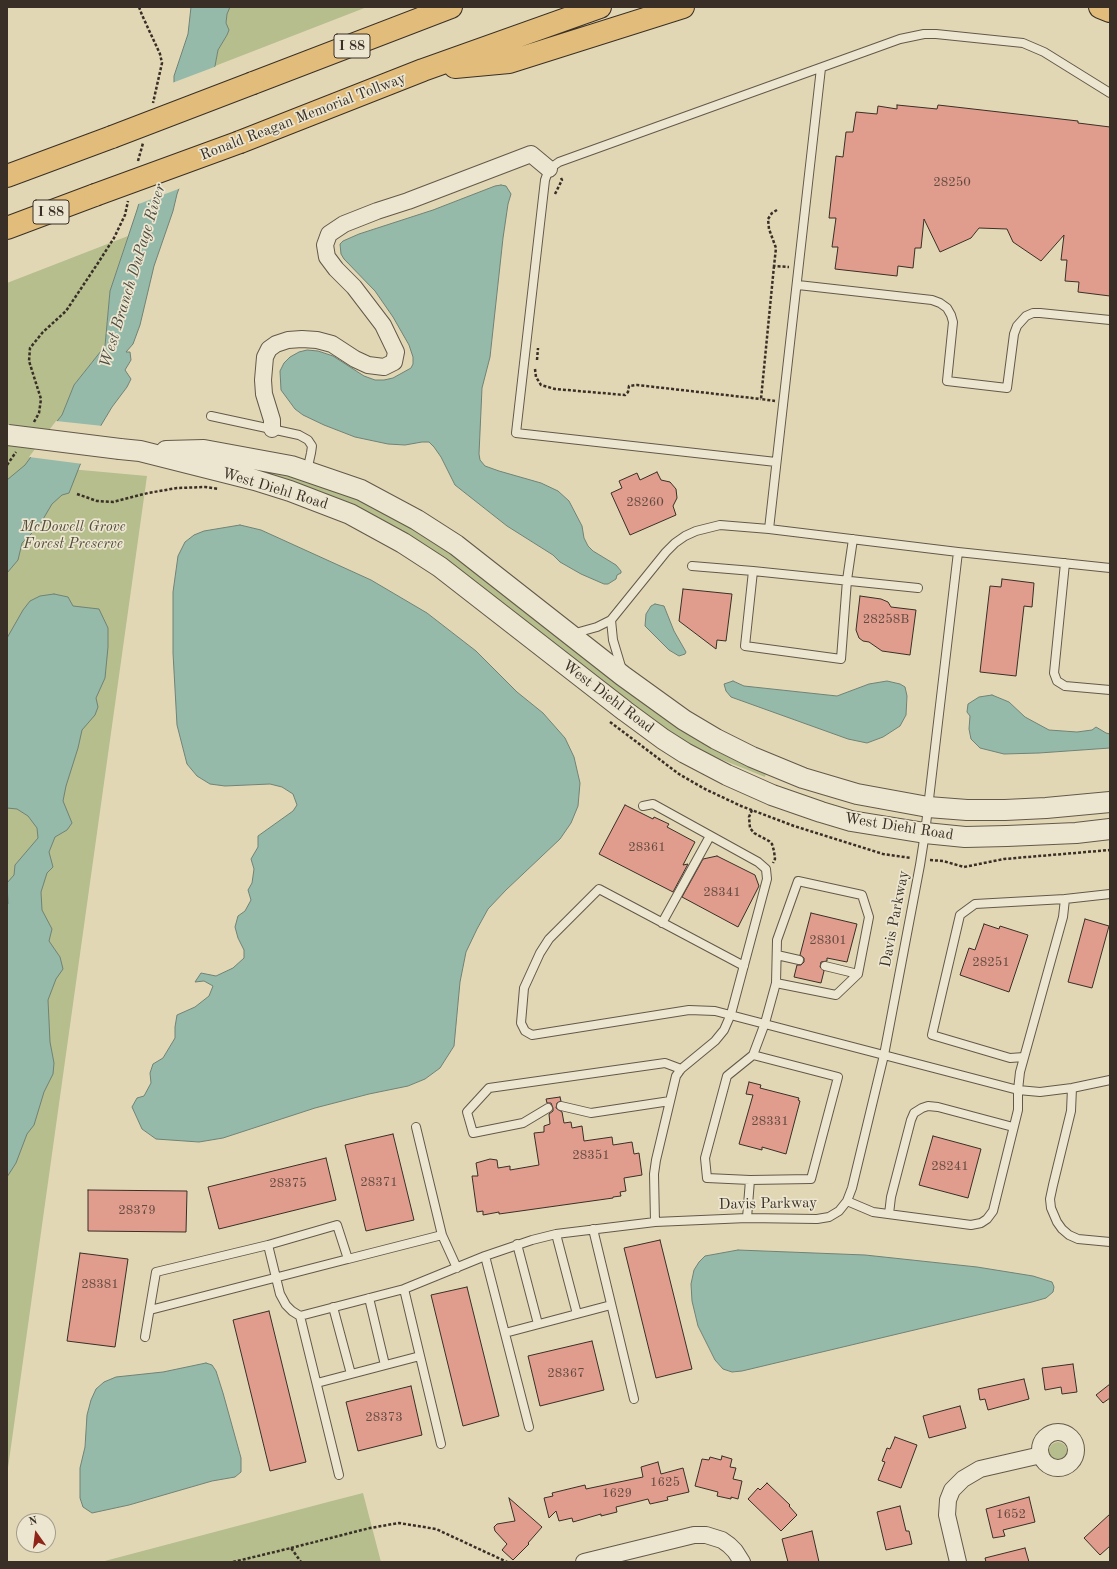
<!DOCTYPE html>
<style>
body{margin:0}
#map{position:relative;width:1117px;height:1569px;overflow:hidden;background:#e2d7b5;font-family:"Old Standard TT",serif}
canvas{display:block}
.frame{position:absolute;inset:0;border:8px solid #392f26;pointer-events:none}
.north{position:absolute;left:16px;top:1513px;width:40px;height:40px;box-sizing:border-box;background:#ece5cf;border:1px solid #a49c8b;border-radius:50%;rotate:346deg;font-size:11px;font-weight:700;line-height:16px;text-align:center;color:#392f26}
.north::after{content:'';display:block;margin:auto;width:14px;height:18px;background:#8f2418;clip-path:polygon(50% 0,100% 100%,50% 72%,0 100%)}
</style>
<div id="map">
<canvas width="1117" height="1569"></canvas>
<div class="frame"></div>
<div class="north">N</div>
</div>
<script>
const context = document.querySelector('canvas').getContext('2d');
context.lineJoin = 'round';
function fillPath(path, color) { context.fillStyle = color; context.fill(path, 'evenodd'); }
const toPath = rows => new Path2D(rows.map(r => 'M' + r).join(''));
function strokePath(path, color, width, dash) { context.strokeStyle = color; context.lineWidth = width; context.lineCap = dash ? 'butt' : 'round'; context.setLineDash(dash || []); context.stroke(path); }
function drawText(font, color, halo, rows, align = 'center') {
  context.font = font + ' "Old Standard TT",serif'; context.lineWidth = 3.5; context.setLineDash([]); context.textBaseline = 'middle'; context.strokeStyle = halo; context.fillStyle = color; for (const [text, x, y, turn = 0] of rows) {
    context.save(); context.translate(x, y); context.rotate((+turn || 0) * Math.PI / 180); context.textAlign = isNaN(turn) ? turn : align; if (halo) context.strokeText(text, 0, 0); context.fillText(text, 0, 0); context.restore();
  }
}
const green = toPath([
 [230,7,367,7,215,66,218,50,227,35,229,30,226,23,227,14],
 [128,236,110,291,105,346,74,385,62,415,26,465,147,476,7,1475,7,283],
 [265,470,303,479,352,496,412,526,766,773,765,777,688,746,508,611,265,473],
 '1049 1451a9 9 0 1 1 18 0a9 9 0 1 1-18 0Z',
 [363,1493,381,1562,101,1562,328,1502]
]);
const water = toPath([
 [191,7,230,7,227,14,226,23,229,30,227,35,218,50,215,66,182,180,177,194,173,211,154,266,140,325,133,344,126,352,130,352,131,360,125,370,131,379,127,387,112,407,100,427,80,465,69,493,62,495,52,504,39,526,22,543,18,560,7,573,7,480,25,465,58,420,62,415,74,385,105,346,110,291,137,210,174,85,174,76,188,34,191,7],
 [501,185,506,186,511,194,508,204,503,238,490,357,482,388,479,454,480,460,485,466,499,471,541,483,558,491,569,501,582,526,584,538,588,546,593,551,616,565,621,571,621,573,617,575,616,579,608,584,604,584,581,574,560,562,553,555,507,526,455,485,441,457,434,447,429,442,422,442,405,445,388,444,355,437,324,425,303,415,295,409,281,390,280,371,284,363,290,357,299,352,307,350,318,351,333,356,364,376,375,380,384,380,393,378,411,368,413,364,413,357,409,345,393,317,375,291,344,259,341,254,340,244,343,241,359,234,433,210,495,186,501,185],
 [240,525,261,530,371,580,427,613,476,651,517,692,543,713,565,738,574,757,580,783,578,806,571,823,560,839,506,890,488,909,477,929,466,952,460,982,454,1046,440,1068,425,1079,408,1086,369,1094,315,1108,223,1138,199,1142,156,1139,142,1129,132,1107,137,1098,144,1096,151,1083,150,1073,153,1064,163,1058,175,1038,175,1027,177,1015,195,1007,209,996,213,986,204,981,195,982,201,973,216,976,233,968,244,958,244,950,238,938,235,927,238,916,245,911,251,900,248,890,252,883,254,869,251,859,258,847,258,836,293,811,297,805,293,794,282,787,270,784,225,786,210,784,197,776,187,764,177,725,173,653,173,592,178,556,185,542,194,535,204,531,240,525],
 [54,594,68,597,73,606,99,609,108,628,108,647,105,678,96,698,98,707,95,715,82,730,78,748,66,786,63,801,72,823,67,830,55,837,49,852,53,867,47,873,41,892,42,910,52,929,49,941,60,957,63,969,56,979,48,1000,50,1042,54,1063,53,1074,44,1092,34,1125,27,1134,16,1163,7,1177,7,905,8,904,7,883,14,875,15,865,38,838,37,828,28,816,17,809,7,808,7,638,23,610,30,601,40,596,54,594],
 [655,604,664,606,674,631,686,652,685,654,679,656,669,650,645,626,646,614,651,606,655,604],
 [733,681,744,686,837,696,869,684,887,681,900,684,905,687,907,696,906,715,900,726,883,737,867,743,848,739,731,697,726,691,724,684,733,681],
 [992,695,1009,702,1025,717,1049,730,1077,732,1092,730,1096,727,1106,733,1110,734,1110,748,1039,753,1004,754,980,748,971,739,969,729,970,716,967,712,968,704,979,697,992,695],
 [738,1250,865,1255,977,1267,1033,1276,1052,1282,1054,1287,1053,1292,1046,1298,1032,1302,742,1371,732,1372,723,1369,715,1360,698,1326,692,1301,691,1284,694,1270,699,1262,705,1256,738,1250],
 [206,1363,212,1365,216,1371,223,1393,241,1458,241,1472,235,1477,212,1481,129,1505,92,1513,83,1507,80,1498,80,1468,85,1447,87,1415,91,1400,96,1389,104,1382,116,1377,163,1372,206,1363]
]);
const pier = toPath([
 [217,66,181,188,136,205,172,83],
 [56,421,103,426,83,464,29,457]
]);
const building = toPath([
 [897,105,937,109,938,105,1078,121,1078,123,1110,127,1110,296,1078,292,1079,282,1065,281,1067,260,1061,260,1064,235,1041,261,1013,242,1007,229,979,228,971,238,940,252,924,219,921,248,915,248,913,268,898,266,897,276,835,269,838,247,832,247,836,218,829,218,836,156,843,157,846,132,853,132,856,112,877,114,878,106,897,109,897,105],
 [657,472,661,480,670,482,676,489,677,498,673,506,676,515,630,535,611,493,622,488,619,481,637,473,640,480,657,472],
 [1002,579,1034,583,1032,607,1024,606,1016,676,980,672,990,586,1001,587,1002,579],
 [683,589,732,594,726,641,717,640,716,649,679,621,683,589],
 [860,596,881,599,888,602,891,607,916,610,910,655,882,651,869,642,863,641,859,638,856,630,860,596],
 [625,805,653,819,654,817,669,824,667,827,695,842,683,865,688,864,673,892,599,854,625,805],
 [717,856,755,875,759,886,738,927,682,897,703,859,717,856],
 [811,913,857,924,847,962,827,958,827,961,821,962,820,967,824,971,821,983,794,977,797,965,801,965,804,962,804,958,800,955,811,913],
 [1085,919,1109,926,1092,988,1068,982,1085,919],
 [984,924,999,929,1000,926,1028,935,1009,992,960,975,969,948,975,950,984,924],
 [749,1082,761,1085,760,1088,799,1098,798,1100,800,1101,786,1154,762,1147,762,1150,739,1144,753,1095,746,1094,749,1082],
 [560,1097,561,1101,557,1103,556,1108,562,1112,564,1123,571,1122,572,1128,582,1126,584,1141,612,1137,613,1145,632,1142,634,1154,639,1153,642,1175,624,1178,626,1191,620,1192,621,1196,613,1197,613,1198,499,1214,499,1212,483,1215,483,1211,477,1212,472,1176,478,1176,476,1163,490,1159,497,1160,498,1168,510,1166,510,1170,539,1165,534,1133,544,1132,544,1126,550,1124,549,1114,553,1111,553,1108,551,1103,547,1103,546,1099,560,1097],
 [393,1134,414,1220,366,1231,345,1145,393,1134],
 [933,1136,981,1149,968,1198,919,1185,933,1136],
 [326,1158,336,1200,219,1229,208,1187,326,1158],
 [88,1190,187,1191,186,1232,88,1231,88,1190],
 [660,1240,692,1369,656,1378,624,1248,660,1240],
 [80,1253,128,1259,115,1347,67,1341,80,1253],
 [467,1287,499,1416,463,1426,431,1295,467,1287],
 [269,1311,306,1462,270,1471,233,1320,269,1311],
 [592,1341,604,1390,540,1406,528,1356,592,1341],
 [1073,1364,1077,1392,1062,1394,1061,1387,1045,1390,1042,1368,1073,1364],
 [1024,1379,1029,1399,988,1410,985,1399,980,1400,978,1389,1024,1379],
 [1110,1384,1110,1398,1103,1403,1096,1395,1110,1384],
 [411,1386,422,1435,358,1451,346,1402,411,1386],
 [960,1406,966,1428,929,1438,923,1416,960,1406],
 [895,1437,917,1445,901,1488,878,1480,885,1462,882,1461,887,1448,890,1449,895,1437],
 [722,1456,732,1459,730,1467,736,1468,733,1479,742,1481,738,1499,731,1497,731,1499,717,1496,718,1492,695,1486,702,1459,709,1460,710,1457,721,1460,722,1456],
 [658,1462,661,1474,683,1468,689,1492,667,1497,668,1500,650,1504,648,1499,616,1507,617,1512,601,1516,601,1514,573,1522,572,1518,559,1521,556,1511,549,1518,544,1498,553,1496,552,1493,585,1485,586,1489,643,1477,641,1467,658,1462],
 [767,1483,790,1505,789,1506,797,1515,781,1531,748,1499,758,1488,760,1490,767,1483],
 [1029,1497,1035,1522,1003,1530,1005,1536,993,1538,986,1509,1029,1497],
 [509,1498,542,1527,528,1543,529,1544,513,1560,502,1550,507,1544,495,1531,494,1527,497,1524,515,1521,509,1498],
 [900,1506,906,1531,909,1531,912,1544,886,1550,877,1512,900,1506],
 [1110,1514,1110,1546,1100,1555,1084,1538,1110,1514],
 [812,1531,819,1562,788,1562,782,1539,812,1531],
 [1025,1548,1029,1562,986,1562,985,1558,1025,1548]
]);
const path = toPath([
 [139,7,142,15,160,54,162,63,153,103],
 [138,161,143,143],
 [555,194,562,180,561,178],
 [777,210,772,213,768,219,769,229,776,248,774,266,789,267],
 [774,266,761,399,775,401],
 [537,360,538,348],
 [535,369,536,377,541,385,555,389,625,395,628,392,629,386,637,385,761,399],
 [34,422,39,413,41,399,29,361,30,348,43,332,66,311,98,263,114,238,125,215,128,201],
 [7,465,16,452],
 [77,494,97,501,113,502,148,493,177,488,205,487,219,489],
 [610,722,679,774,705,789,741,806,794,826,883,854,911,858],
 [752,810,749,817,750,828,754,833,769,841,772,844,774,851,775,859,773,863],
 [930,860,943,861,964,867,1004,859,1110,850],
 [291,1548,370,1528,399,1523,436,1529,507,1562],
 [233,1562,291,1548,301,1562]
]);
const service = toPath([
 [798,285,932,300,940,303,947,308,951,315,953,322,947,381,1007,388,1014,334,1017,326,1026,316,1033,313,1040,313,1110,320],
 [211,416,299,435,308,440,312,446,311,453,307,471],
 [776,462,516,433,545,180,549,169,559,162,900,39,924,34,936,34,1023,43,1044,52,1110,93],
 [769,529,821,68],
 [1065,563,1054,673,1057,681,1065,686,1110,690],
 [692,566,753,571,745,646,841,659,847,580,853,539],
 [753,571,918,588],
 [611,620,613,640,622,670],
 [572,634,597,627,611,620,666,552,675,543,685,536,696,531,720,525,769,529,958,552,1110,568],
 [643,806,653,804,758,862,766,869,767,879,731,1014,724,1030,715,1041,681,1069,676,1076,656,1160,654,1174,655,1222],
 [662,923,710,836],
 [777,955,799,960],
 [744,966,599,889,549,939,540,953,524,988,521,1023,525,1031,532,1035,689,1010,715,1011,1018,1090,1040,1092,1072,1088,1110,1080],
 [825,966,858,974],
 [753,1055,838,1077,811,1179,750,1180,707,1178,705,1158,727,1076,753,1055,765,1023,776,983,777,940,798,881,862,895,869,917,858,974,836,995,776,983],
 [1024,1057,1010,1058,932,1035,960,915,975,904,1065,899],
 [1072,1088,1071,1111,1053,1185,1050,1199,1051,1208,1057,1222,1062,1229,1069,1235,1078,1239,1110,1242],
 [561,1106,591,1113,670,1101],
 [548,1108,523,1123,473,1133,467,1112,489,1088,665,1063,681,1069],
 [847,1201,873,1212,971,1225,981,1223,987,1219,993,1211,1018,1110,1018,1090,1020,1072,1063,917,1065,899,1110,894],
 [889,1214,891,1197,911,1120,914,1113,922,1108,928,1106,938,1107,1013,1127],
 [747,1218,750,1180],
 [593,1229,634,1399],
 [556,1234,577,1314],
 [442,1235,457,1268],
 [517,1244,538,1324],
 [485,1256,529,1427],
 [348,1259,442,1235,416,1127],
 [404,1289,441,1444],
 [369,1298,385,1365],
 [333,1307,351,1374],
 [150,1310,348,1259,337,1225,268,1245],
 [300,1316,339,1475],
 [505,1333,611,1305],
 [145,1337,156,1272,268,1245,280,1294,286,1305,292,1311,300,1316,404,1289,485,1256,532,1240,556,1234,655,1222,747,1218,817,1219,829,1217,839,1211,847,1201,852,1188,884,1055,920,865,925,833,958,552],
 [317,1383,420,1356]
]);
const minor = toPath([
 [272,429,272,420,264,394,263,380,265,357,269,349,276,344,288,340,302,339,317,340,332,344,355,359,368,365,384,367,394,362,396,352,383,325,354,287,336,269,327,257,325,245,329,234,344,224,377,211,408,201,531,154,549,169],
 '1040 1450a18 18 0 1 1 36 0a18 18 0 1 1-36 0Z',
 [584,1562,694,1535,706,1535,722,1540,729,1545,735,1551,742,1562],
 [958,1562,947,1515,948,1500,952,1490,963,1479,980,1469,1041,1455]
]);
const tertiary = toPath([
 [120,449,140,451,255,480,290,491,350,514,403,543,440,567,625,711,663,739,685,753,727,775,772,795,821,812,851,821,925,833,965,837,1007,836,1076,833,1110,829],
 [166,451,204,450,291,466,361,490,417,520,456,545,623,676,684,720,716,739,752,757,803,778,857,794,928,807,967,810,1005,810,1046,808,1110,802]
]);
const motorway = toPath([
 [1100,7,1110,11],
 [455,67,509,62,683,7],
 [253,83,451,7],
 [240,142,423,70,600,7],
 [7,176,112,137],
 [7,228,95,195]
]);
const tertiaryBridge = toPath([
 [8,435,120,449]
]);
const motorwayBridge = toPath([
 [112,137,253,83],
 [95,195,240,142]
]);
const numberNames = [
 ["28250",952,183],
 ["28260",645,503],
 ["28258B",886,620],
 ["28361",647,848],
 ["28341",722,893],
 ["28301",828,941],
 ["28251",991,963],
 ["28331",770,1122],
 ["28351",591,1156],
 ["28241",950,1167],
 ["28371",379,1183],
 ["28375",288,1184],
 ["28379",137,1211],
 ["28381",100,1285],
 ["28367",566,1374],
 ["28373",384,1418],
 ["1625",665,1483],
 ["1629",617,1494],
 ["1652",1011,1515]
];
const shields = [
 [352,46,36],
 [51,212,36]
];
const shieldNames = [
 ["I 88",352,46],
 ["I 88",51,212]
];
const streetNames = [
 ["Ronald Reagan Memorial Tollway",303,117,-21],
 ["West Diehl Road",275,489,17],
 ["West Diehl Road",608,697,37],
 ["West Diehl Road",899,827,9],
 ["Davis Parkway",895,919,-79],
 ["Davis Parkway",768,1204,-1]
];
const parkNames = [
 ["McDowell Grove",73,527],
 ["Forest Preserve",73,544]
];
const waterNames = [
 ["West Branch DuPage River",133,276,-73]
];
fillPath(green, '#b5be8c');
fillPath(water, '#95baaa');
strokePath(water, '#708275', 1);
fillPath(pier, '#e2d7b5');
fillPath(building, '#e09d8d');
strokePath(building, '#392f26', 1);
strokePath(service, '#63594a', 10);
strokePath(minor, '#63594a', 18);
strokePath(tertiary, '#63594a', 22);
strokePath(motorway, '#392f26', 24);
strokePath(path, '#392f26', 2.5, [3, 2]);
strokePath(service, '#ece5cf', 8);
strokePath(minor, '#ece5cf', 16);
strokePath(tertiary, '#ece5cf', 20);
strokePath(motorway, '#e1bc7a', 22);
strokePath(tertiaryBridge, '#63594a', 22, []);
strokePath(motorwayBridge, '#392f26', 24, []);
strokePath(tertiaryBridge, '#ece5cf', 20);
strokePath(motorwayBridge, '#e1bc7a', 22);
drawText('13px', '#634a40', null, numberNames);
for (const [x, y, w] of shields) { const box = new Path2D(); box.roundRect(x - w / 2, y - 12, w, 24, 3); context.fillStyle = '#ece5cf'; context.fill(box); strokePath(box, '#392f26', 1); }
drawText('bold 14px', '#392f26', null, shieldNames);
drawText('15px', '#392f26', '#ece5cf', streetNames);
drawText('italic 15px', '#524c3a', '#ece5cf', parkNames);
drawText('italic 16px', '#4b4b40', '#ece5cf', waterNames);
</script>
